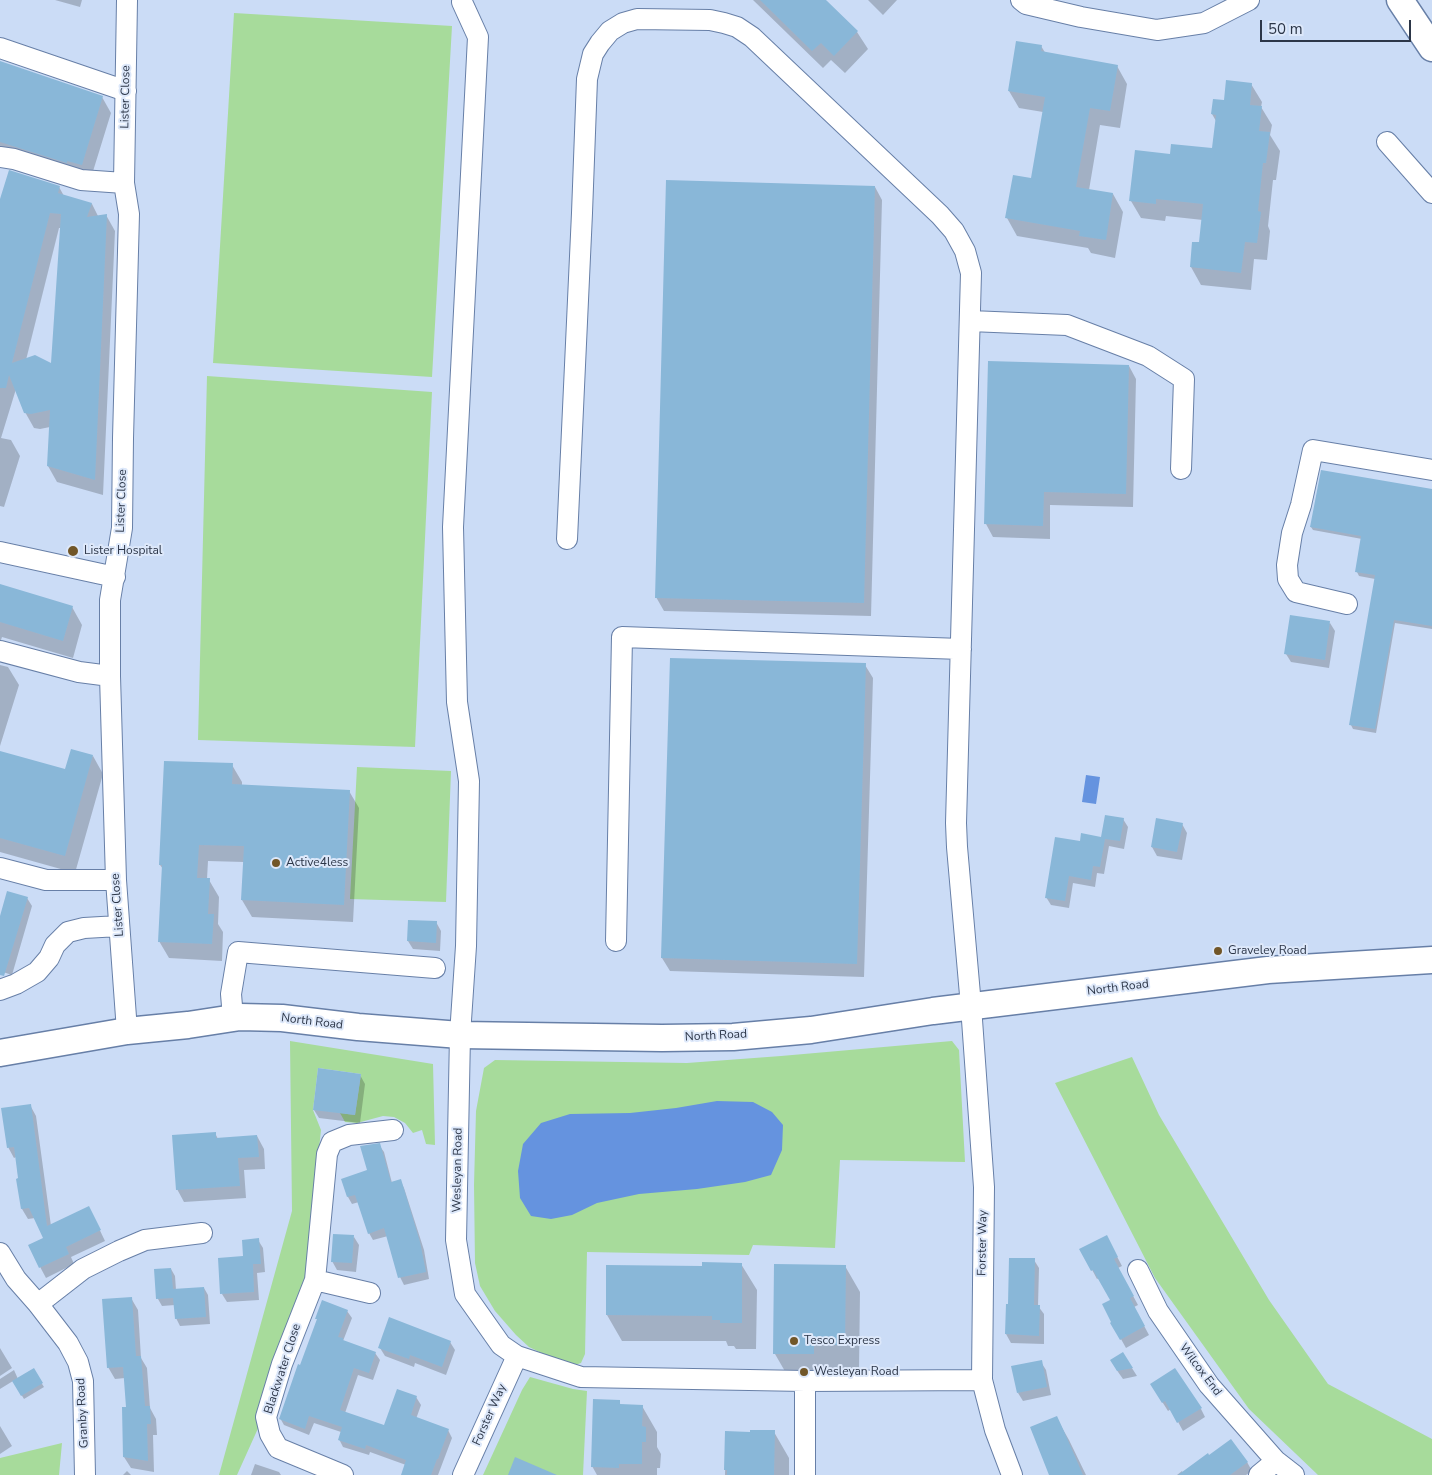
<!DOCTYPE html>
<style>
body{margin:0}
#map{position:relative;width:1432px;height:1475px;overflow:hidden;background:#cbdcf6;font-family:"Nunito Sans",sans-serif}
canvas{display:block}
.scale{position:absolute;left:1260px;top:20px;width:151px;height:22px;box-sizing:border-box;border:2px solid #2c3648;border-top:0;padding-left:6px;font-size:15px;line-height:18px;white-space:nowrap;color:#2c3648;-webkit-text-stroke:4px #dde8fa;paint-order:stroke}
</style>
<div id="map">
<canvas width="1432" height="1475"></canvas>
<div class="scale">50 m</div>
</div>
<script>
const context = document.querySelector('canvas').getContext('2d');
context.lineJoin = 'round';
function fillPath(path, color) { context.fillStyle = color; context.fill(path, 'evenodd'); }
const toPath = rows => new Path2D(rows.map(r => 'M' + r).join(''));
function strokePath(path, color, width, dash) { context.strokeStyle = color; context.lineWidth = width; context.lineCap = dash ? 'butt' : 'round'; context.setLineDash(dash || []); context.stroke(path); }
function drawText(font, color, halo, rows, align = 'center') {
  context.font = font + ' "Nunito Sans",sans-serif'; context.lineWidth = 4; context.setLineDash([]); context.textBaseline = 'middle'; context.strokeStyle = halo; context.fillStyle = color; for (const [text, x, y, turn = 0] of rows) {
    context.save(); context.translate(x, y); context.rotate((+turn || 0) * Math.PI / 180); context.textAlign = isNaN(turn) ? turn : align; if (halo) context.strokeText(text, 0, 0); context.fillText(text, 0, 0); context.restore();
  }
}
const green = toPath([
 [234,13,452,26,432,377,213,363],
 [207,376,432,392,415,747,198,740],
 [357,767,451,771,446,902,350,899],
 [290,1041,433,1064,435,1145,426,1144,422,1130,413,1133,405,1123,394,1117,383,1116,357,1123,345,1122,340,1113,355,1115,361,1074,318,1068,313,1110,321,1130,306,1273,260,1424,237,1475,219,1475,292,1211],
 [952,1041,959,1050,965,1162,840,1160,835,1248,753,1245,749,1255,587,1252,585,1354,581,1363,575,1365,552,1358,529,1347,516,1335,495,1311,480,1286,475,1263,474,1185,476,1111,484,1068,495,1060,687,1063,781,1056],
 [1132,1057,1159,1115,1269,1300,1328,1384,1432,1439,1432,1475,1318,1475,1249,1409,1155,1278,1055,1083],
 [530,1377,573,1389,587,1391,583,1475,483,1475,522,1390],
 [62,1443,59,1475,0,1475,0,1458]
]);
const water = toPath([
 [1086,775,1100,777,1096,804,1082,802],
 [717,1101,753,1102,772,1112,783,1125,782,1150,771,1175,745,1182,697,1189,639,1194,597,1203,572,1215,551,1219,531,1216,520,1198,518,1171,523,1144,541,1123,570,1114,630,1113,676,1108]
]);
const shadow = toPath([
 [55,0,82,0,80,7],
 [753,0,825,0,857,32,868,49,845,73,831,60,823,68],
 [868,0,897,0,883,15],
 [1041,46,1046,54,1117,66,1127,84,1120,128,1100,125,1089,190,1113,194,1123,212,1115,258,1091,253,1088,248,1017,236,1007,218,1032,179,1043,112,1019,108,1009,91],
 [0,62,102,97,111,113,90,181,0,155],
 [1251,84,1262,102,1261,107,1272,125,1270,135,1280,151,1276,180,1273,180,1268,226,1270,231,1267,260,1254,259,1251,290,1201,285,1191,267,1200,244,1203,220,1166,216,1165,221,1141,218,1131,201,1171,155,1213,150,1216,121,1212,114,1225,102],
 [59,187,64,196,92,204,98,216,106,215,115,231,103,495,57,482,48,466,50,427,40,429,34,428,25,412,16,389,1,438,11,440,20,456,4,507,0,506,0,203],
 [59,228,61,228,53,365,26,360],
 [875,187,882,200,871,616,664,611,656,597],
 [1129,366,1136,379,1133,507,1050,505,1050,539,993,537,986,524],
 [1432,490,1432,629,1395,623,1376,733,1353,729,1351,725,1375,579,1359,576,1357,572,1362,539,1313,530,1311,527],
 [0,585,72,607,82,625,73,658,2,637,0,643],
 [1330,623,1335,631,1329,668,1291,662,1286,654],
 [0,665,8,667,19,685,0,746],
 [865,665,873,678,864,977,670,971,662,958],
 [0,752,66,771,93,756,103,774,75,873,0,852],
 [232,765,242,782,242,786,349,791,359,808,353,922,252,917,242,900,244,862,208,861,207,879,209,880,219,897,218,924,223,932,222,961,169,958,159,941,163,869,160,865],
 [1123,819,1128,827,1124,849,1109,846,1104,874,1097,873,1095,887,1073,883,1069,908,1051,905,1046,897,1102,838],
 [1182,824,1187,833,1182,860,1157,856,1152,847],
 [27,898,32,906,12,975,0,971,0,920],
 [436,922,441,931,440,951,413,949,408,941],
 [360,1075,365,1084,360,1123,319,1118,314,1110],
 [30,1105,36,1116,51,1226,94,1218,105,1241,71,1257,74,1264,46,1278,29,1246,45,1238,35,1218,28,1219,22,1209,16,1157,14,1158,8,1147],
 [215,1133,218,1139,257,1136,264,1149,265,1169,244,1170,246,1198,184,1202,177,1189],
 [379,1145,384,1152,392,1183,400,1180,404,1188,424,1250,429,1279,404,1285,400,1277,388,1236,373,1240,369,1233,359,1202,352,1204,348,1197,343,1180,368,1171],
 [354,1237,359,1245,356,1272,337,1270,332,1261],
 [258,1240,263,1248,265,1272,257,1273,259,1300,227,1302,222,1294,245,1257],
 [1111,1245,1122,1266,1118,1268,1138,1305,1134,1307,1149,1335,1126,1348,1112,1323,1112,1300,1099,1278,1097,1279,1081,1249],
 [1034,1260,1039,1268,1038,1306,1044,1314,1044,1344,1011,1343,1006,1334],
 [741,1264,757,1290,756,1349,736,1349,734,1346,728,1346,726,1341,622,1341,607,1315,704,1267],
 [845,1266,860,1292,859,1371,828,1370,828,1380,790,1380,775,1354],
 [171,1269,175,1276,176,1290,204,1288,208,1295,210,1324,180,1326,176,1318,175,1305,162,1306,158,1299,156,1270],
 [131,1298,138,1310,141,1358,147,1368,150,1408,156,1419,157,1435,153,1435,154,1472,131,1468,124,1457,127,1408,125,1378,115,1379,108,1367],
 [347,1311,352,1318,343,1341,375,1353,380,1360,373,1380,358,1375,345,1413,385,1426,416,1397,421,1405,416,1419,448,1430,452,1438,438,1475,403,1475,406,1465,370,1452,369,1455,343,1447,339,1439,341,1432,314,1423,309,1435,284,1425,280,1418,318,1321,316,1318],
 [450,1342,455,1350,446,1375,415,1363,414,1367,385,1356,380,1348],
 [0,1348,12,1368,0,1376],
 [1123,1354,1137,1376,1123,1379,1116,1369],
 [1041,1362,1046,1370,1051,1395,1023,1401,1018,1393],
 [14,1370,18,1379,33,1370,44,1387,24,1399,13,1381,0,1389,0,1379],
 [1151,1384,1201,1409,1205,1417,1183,1431,1171,1409,1168,1411],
 [619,1401,621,1406,642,1406,657,1432,657,1447,661,1454,660,1468,657,1468,657,1475,597,1475,592,1466],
 [1056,1417,1069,1440,1086,1475,1051,1475],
 [0,1426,12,1446,0,1454],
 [774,1432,789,1458,789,1475,725,1475,726,1433],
 [1247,1462,1252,1471,1246,1475,1177,1475,1182,1471,1183,1473],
 [255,1464,279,1472,281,1475,251,1475],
 [127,1471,131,1475,123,1475]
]);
const building = toPath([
 [760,0,826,0,858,31,834,56,821,43,812,51],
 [1016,41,1042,45,1041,51,1118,65,1110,111,1090,108,1076,187,1113,193,1106,240,1079,236,1080,231,1005,218,1013,175,1031,178,1045,97,1008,91],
 [0,61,103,96,82,165,67,161,67,163,0,142],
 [1226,80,1252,83,1250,105,1262,106,1259,131,1270,132,1266,163,1263,163,1258,211,1261,212,1257,243,1245,242,1241,273,1190,267,1192,242,1199,242,1203,204,1156,199,1156,204,1129,201,1135,150,1170,154,1171,144,1212,148,1216,115,1211,114,1213,99,1224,100],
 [9,170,60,186,58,193,92,203,87,217,107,214,95,480,47,466,50,410,31,414,24,413,9,375,6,388,0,388,0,199],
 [50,213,61,214,51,363,35,355,12,363],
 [666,180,875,186,864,603,655,598],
 [988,361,1129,365,1126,494,1044,492,1043,526,984,524],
 [1321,470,1432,489,1432,626,1394,620,1375,729,1349,725,1375,575,1355,572,1361,536,1310,527],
 [0,584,73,606,63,641,0,622],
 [1290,615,1330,621,1325,660,1284,654],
 [670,658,866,663,857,964,661,958],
 [71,749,93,755,65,856,0,838,0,751,65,769],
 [164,761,233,763,232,784,350,790,344,905,241,900,244,846,199,845,197,878,210,878,208,914,214,914,212,944,158,942,162,865,159,865],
 [1105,815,1124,818,1120,841,1105,839,1100,867,1093,866,1091,880,1069,876,1065,901,1045,898,1055,837,1080,841,1081,833,1101,837],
 [1156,818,1183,823,1177,852,1151,847],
 [7,891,28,897,4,976,0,975,0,916],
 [408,920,437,921,436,943,407,941],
 [318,1068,361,1074,355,1115,313,1110],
 [31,1104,47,1226,89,1206,101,1230,66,1247,69,1254,39,1268,28,1245,43,1238,29,1208,21,1209,16,1179,18,1178,14,1147,7,1148,1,1108],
 [216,1132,216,1138,257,1135,259,1157,238,1158,240,1186,176,1190,172,1135],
 [380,1143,391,1182,401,1179,420,1242,426,1272,398,1278,384,1228,368,1234,355,1195,347,1197,341,1179,367,1170,360,1146],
 [333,1234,354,1235,352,1263,331,1262],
 [1107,1235,1118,1257,1114,1259,1134,1296,1130,1298,1145,1326,1120,1340,1110,1323,1111,1322,1102,1304,1110,1300,1093,1270,1091,1271,1079,1249],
 [259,1238,261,1264,253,1264,254,1292,220,1294,218,1258,243,1256,242,1240],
 [1009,1258,1035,1258,1034,1305,1040,1305,1039,1336,1005,1334,1006,1304,1008,1304],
 [702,1262,742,1263,742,1323,720,1323,720,1320,712,1320,712,1316,606,1315,606,1265,702,1266],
 [774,1264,846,1265,845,1345,814,1345,814,1354,773,1354],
 [171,1268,173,1289,204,1287,206,1317,175,1319,173,1298,156,1299,154,1269],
 [132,1297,136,1356,141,1356,145,1406,150,1406,151,1424,147,1424,148,1461,123,1457,122,1407,126,1407,123,1367,107,1368,102,1299],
 [322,1300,348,1310,338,1337,343,1338,343,1340,376,1352,369,1373,354,1368,340,1410,384,1425,397,1389,417,1396,411,1415,449,1429,438,1459,437,1459,431,1475,401,1475,406,1460,366,1445,365,1449,338,1440,342,1427,309,1416,305,1429,279,1419,298,1364,300,1365,317,1319,315,1319],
 [389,1317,451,1341,442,1367,410,1355,409,1359,378,1348],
 [1123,1352,1133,1368,1117,1371,1110,1360],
 [1042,1360,1047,1387,1017,1393,1011,1366],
 [34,1368,43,1383,21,1396,12,1381],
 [1175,1368,1202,1408,1177,1423,1165,1401,1162,1403,1150,1384],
 [593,1399,620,1400,620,1404,643,1405,642,1426,646,1427,646,1442,642,1442,642,1464,619,1464,619,1468,591,1467],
 [1057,1416,1063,1429,1083,1475,1049,1475,1030,1427],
 [750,1430,775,1430,774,1475,727,1475,727,1470,724,1470,725,1431,750,1432],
 [1231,1439,1248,1462,1230,1475,1178,1475,1208,1453,1209,1455],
 [515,1457,557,1475,508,1475]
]);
const minor = toPath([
 [127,0,124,183,129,214,123,438,122,528,110,600,110,676,116,880,127,1031],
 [1021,0,1026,4,1081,17,1157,30,1204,23,1249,0],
 [462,2,478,37,453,527,457,702,469,781,466,946,460,1035,456,1240,465,1294,501,1345,517,1356,581,1377,805,1381,982,1380],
 [0,48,126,91],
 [1387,142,1432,193],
 [0,157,14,159,81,180,124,183],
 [970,321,1067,325,1148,356,1184,379,1181,469],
 [567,539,582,213,587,79,593,54,600,43,610,31,623,23,637,19,710,20,724,23,737,27,752,37,940,215,954,231,965,251,971,273,956,823,957,847,971,1006,984,1187,982,1380,995,1430,1012,1475],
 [0,552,115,577],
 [1347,604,1296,592,1288,579,1287,565,1292,533,1301,505,1313,450,1432,470],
 [0,651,79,672,110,676],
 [0,868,46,880,116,880],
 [616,941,622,637,961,649],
 [0,990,16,984,37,972,49,958,55,945,68,932,84,928,119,926],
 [233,1018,231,994,238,952,435,968],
 [0,1253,16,1279,38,1304,68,1343,78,1362,83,1381,85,1475],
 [1138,1270,1158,1311,1209,1385,1276,1461,1294,1475],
 [315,1280,370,1293],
 [38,1304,83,1269,119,1251,145,1240,202,1233],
 [343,1475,278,1448,270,1434,266,1417,282,1364,315,1280,327,1154,332,1142,349,1135,393,1130],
 [463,1475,517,1356],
 [805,1475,805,1381],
 [1259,1475,1276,1461]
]);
const major = toPath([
 [1400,0,1432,48],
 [0,1053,127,1031,188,1025,240,1017,282,1018,358,1027,460,1035,662,1038,733,1037,811,1030,933,1011,1268,970,1432,960]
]);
const markers = [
 [73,551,6,"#715628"],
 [276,863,5,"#715628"],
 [1218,951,5,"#715628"],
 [794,1341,5,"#715628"],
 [804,1372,5,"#715628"]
];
const streetNames = [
 ["Lister Close",126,97,-89],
 ["Lister Close",122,501,-88],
 ["Lister Close",118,905,-94],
 ["North Road",1118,988,-7],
 ["North Road",312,1022,7],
 ["North Road",716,1036,-3],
 ["Wesleyan Road",458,1170,-89],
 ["Forster Way",983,1243,-89],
 ["Blackwater Close",283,1369,-72],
 ["Wilcox End",1200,1370,53],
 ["Granby Road",83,1413,-93],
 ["Forster Way",490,1415,-66]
];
const poiNames = [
 ["Lister Hospital",84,551],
 ["Active4less",286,863],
 ["Graveley Road",1228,951],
 ["Tesco Express",804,1341],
 ["Wesleyan Road",814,1372]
];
fillPath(green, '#a7db9b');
fillPath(water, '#6593df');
fillPath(shadow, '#0003');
fillPath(building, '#89b7d8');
strokePath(minor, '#677fa7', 22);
strokePath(major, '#677fa7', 29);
strokePath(minor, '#fff', 20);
strokePath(major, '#fff', 26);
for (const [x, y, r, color] of markers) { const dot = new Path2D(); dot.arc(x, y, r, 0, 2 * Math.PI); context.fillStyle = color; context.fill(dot); strokePath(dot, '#dde8fa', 2); }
drawText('12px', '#2c3648', '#dde8fa', streetNames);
drawText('12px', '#2c3648', '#dde8fa', poiNames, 'left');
</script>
